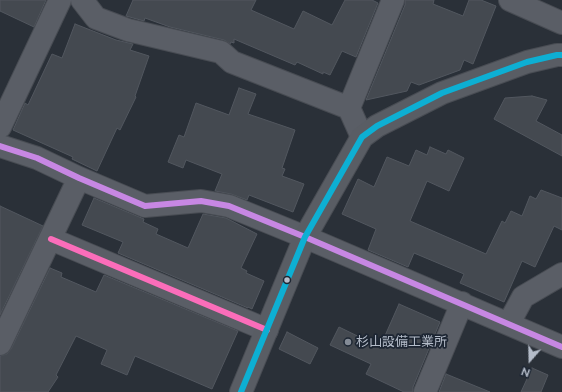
<!DOCTYPE html>
<meta charset="utf-8">
<style>
body{margin:0}
#map{position:relative;width:562px;height:392px;overflow:hidden;background:#2a3038;font-family:Raleway,sans-serif}
canvas{display:block}
.north{position:absolute;left:510px;top:340px;width:40px;height:40px;-webkit-text-stroke:3px #1d2633;paint-order:stroke;rotate:200deg;font-size:11px;font-weight:700;line-height:16px;text-align:center;color:#b4bcc9}
.north::after{content:'';display:block;margin:auto;width:14px;height:18px;background:#b4bcc9;clip-path:polygon(50% 0,100% 100%,50% 72%,0 100%)}
</style>
<div id="map">
<canvas width="562" height="392"></canvas>
<div class="north">N</div>
</div>
<script>
const context = document.querySelector('canvas').getContext('2d');
context.lineJoin = 'round';
function fillPath(path, color) { context.fillStyle = color; context.fill(path, 'evenodd'); }
const toPath = rows => new Path2D(rows.map(r => 'M' + r).join(''));
function strokePath(path, color, width, dash) { context.strokeStyle = color; context.lineWidth = width; context.lineCap = dash ? 'butt' : 'round'; context.setLineDash(dash || []); context.stroke(path); }
function drawText(font, color, halo, rows, align = 'center') {
  context.font = font + ' Raleway,"Noto Sans JP",sans-serif'; context.lineWidth = 3.5; context.setLineDash([]); context.textBaseline = 'middle'; context.strokeStyle = halo; context.fillStyle = color; for (const [text, x, y, turn = 0] of rows) {
    context.save(); context.translate(x, y); context.rotate((+turn || 0) * Math.PI / 180); context.textAlign = isNaN(turn) ? turn : align; if (halo) context.strokeText(text, 0, 0); context.fillText(text, 0, 0); context.restore();
  }
}
const building = toPath([
 [0,0,46,0,34,27,0,11,0,0],
 [133,0,256,0,251,10,294,29,303,11,332,25,345,0,372,0,378,3,356,57,342,51,330,75,323,72,323,74,297,62,295,65,234,39,234,43,231,42,230,44,224,40,170,27,145,18,144,21,126,16,133,0],
 [405,0,434,0,433,4,463,16,469,0,481,0,496,6,473,64,464,60,460,70,419,85,411,82,407,91,366,100,405,5,405,0],
 [75,24,116,40,133,44,130,50,149,56,135,96,136,97,120,130,117,128,97,171,72,159,73,157,13,130,25,103,28,105,52,54,62,58,75,24],
 [239,88,256,94,248,114,295,130,282,168,285,169,282,176,304,184,293,212,249,195,247,200,231,194,215,191,222,174,186,160,183,168,168,162,179,135,184,137,196,103,229,115,239,88],
 [532,96,547,100,536,121,562,135,562,156,494,119,505,98,532,96],
 [430,147,446,154,448,150,464,158,449,191,427,181,410,221,486,254,502,221,505,223,511,211,522,216,530,196,536,199,541,190,562,198,562,230,554,226,535,267,522,261,504,302,460,283,464,274,414,253,408,267,368,250,376,229,342,214,358,179,374,187,387,157,409,166,416,150,427,155,430,147],
 [94,198,144,219,143,222,158,229,156,234,188,248,203,214,226,218,257,234,241,268,247,271,246,273,264,281,252,309,248,307,248,308,118,253,123,242,82,225,94,198],
 [0,206,43,226,0,315,0,206],
 [50,268,62,273,61,277,96,292,104,275,238,331,212,389,135,356,127,375,101,364,107,350,76,336,56,375,58,377,48,392,0,392,0,356,7,354,11,349,50,268],
 [399,304,440,322,413,387,413,392,404,392,366,374,371,364,330,345,339,327,380,347,399,304],
 [287,332,318,348,310,364,279,349,287,332],
 [532,368,548,375,541,392,521,392,532,368],
 [446,374,490,392,439,392,446,374]
]);
const street = toPath([
 [82,0,96,18,128,30,221,52,232,62,349,108],
 [510,0,562,23],
 [0,127,60,0],
 [362,137,349,108,393,0],
 [0,146,37,158,79,178,145,206,201,201,229,206,305,237,562,347],
 [51,239,267,330],
 [509,323,523,297,562,274],
 [0,344,79,178],
 [425,392,462,303]
]);
const secondary = toPath([
 [241,392,305,237,362,137,377,126,442,93,527,62,557,55,562,55]
]);
const bus1 = toPath([
 [0,146,37,158,79,178,145,206,201,201,229,206,305,237,562,347]
]);
const bus2 = toPath([
 [51,239,267,330]
]);
const bus3 = toPath([
 [241,392,305,237,362,137,377,126,442,93,527,62,557,55,562,55]
]);
const markers = [
 [287,280,3.5,"#b4bcc9"],
 [348,342,4,"#848b96"]
];
const poiNames = [
 ["杉山設備工業所",356,342]
];
fillPath(building, '#444950');
strokePath(building, '#52575f', 1);
strokePath(street, '#484c53', 24);
strokePath(secondary, '#484c53', 24);
strokePath(street, '#5a5e66', 22);
strokePath(secondary, '#595d64', 22);
strokePath(bus1, '#c787e3', 6);
strokePath(bus2, '#fb6dba', 6);
strokePath(bus3, '#0dafd3', 6);
for (const [x, y, r, color] of markers) { const dot = new Path2D(); dot.arc(x, y, r, 0, 2 * Math.PI); context.fillStyle = color; context.fill(dot); strokePath(dot, '#1d2633', 1.5); }
drawText('13px', '#b4bcc9', '#1d2633', poiNames, 'left');
</script>
